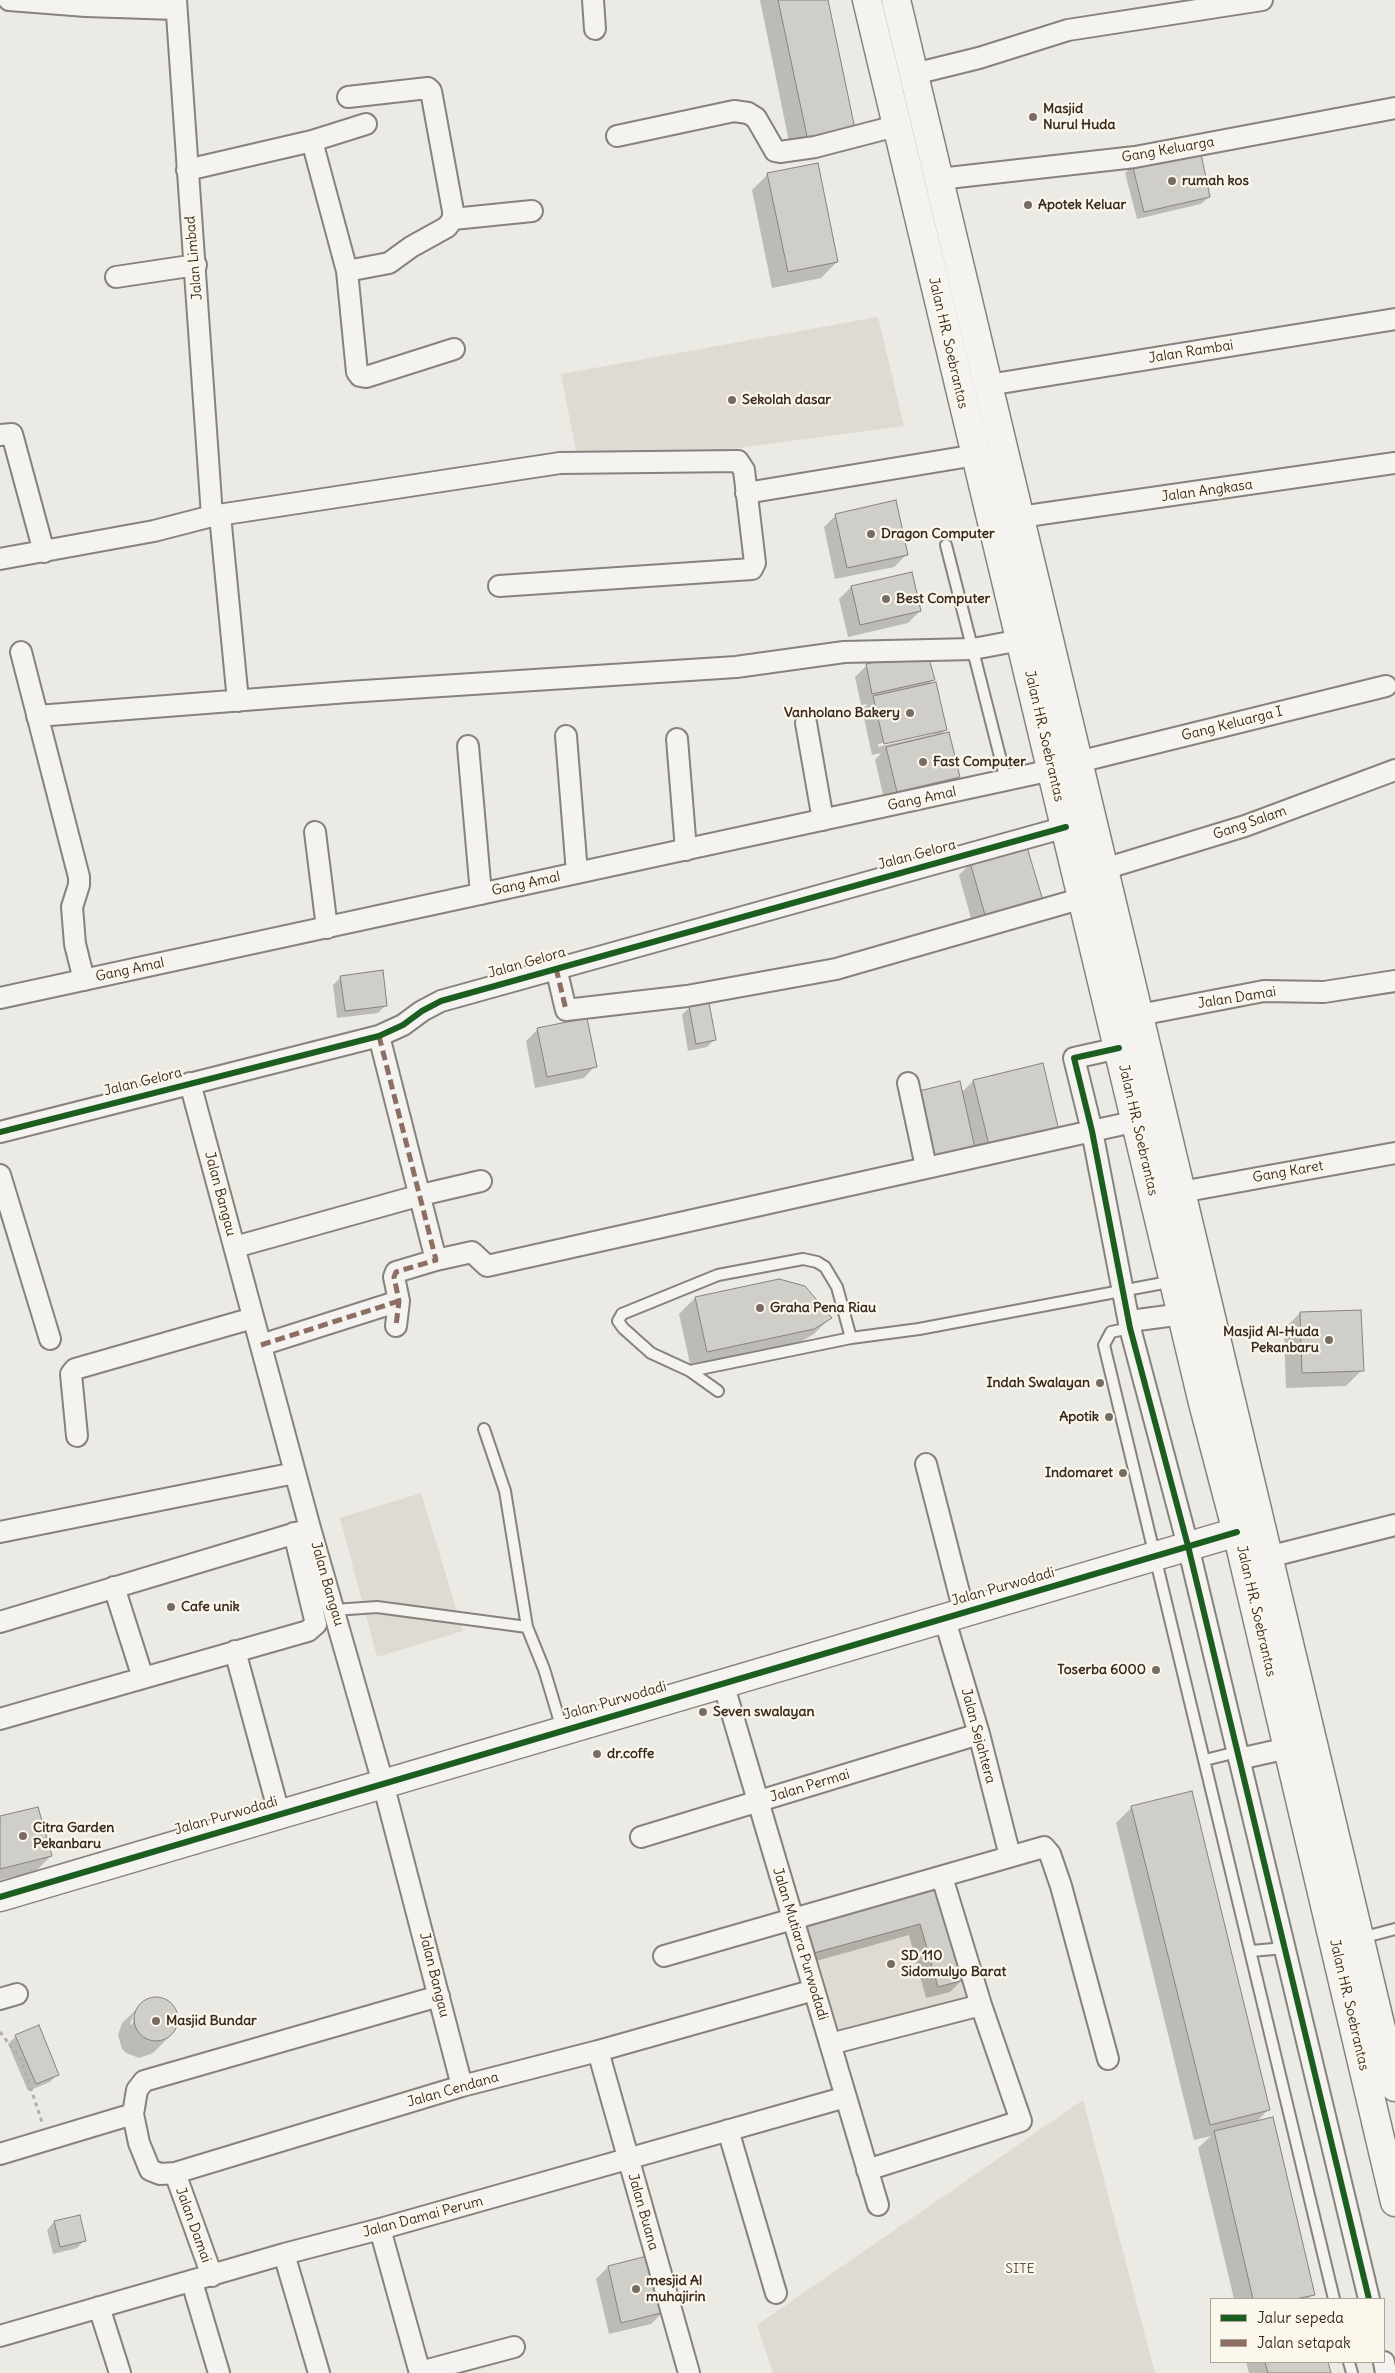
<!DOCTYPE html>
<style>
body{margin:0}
#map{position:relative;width:1395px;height:2373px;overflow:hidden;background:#eceae4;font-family:Delius,sans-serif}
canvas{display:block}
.legend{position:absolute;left:1210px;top:2298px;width:175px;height:65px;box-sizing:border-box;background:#fbf7ec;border:1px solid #aea59a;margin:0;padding:6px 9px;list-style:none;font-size:15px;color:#3b2a1e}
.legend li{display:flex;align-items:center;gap:10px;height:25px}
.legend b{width:25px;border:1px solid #aea59a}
</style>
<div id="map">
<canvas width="1395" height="2373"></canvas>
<ul class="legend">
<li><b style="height:6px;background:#1b5e20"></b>Jalur sepeda</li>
<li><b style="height:6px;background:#8d6e63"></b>Jalan setapak</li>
</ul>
</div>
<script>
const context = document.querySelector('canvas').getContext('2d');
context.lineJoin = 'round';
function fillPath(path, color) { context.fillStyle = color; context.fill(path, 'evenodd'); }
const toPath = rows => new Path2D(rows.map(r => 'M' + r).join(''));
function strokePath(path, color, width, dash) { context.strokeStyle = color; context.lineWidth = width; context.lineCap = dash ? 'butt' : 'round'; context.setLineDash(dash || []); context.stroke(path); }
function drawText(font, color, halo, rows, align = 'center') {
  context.font = font + ' Delius,sans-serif'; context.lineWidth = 4.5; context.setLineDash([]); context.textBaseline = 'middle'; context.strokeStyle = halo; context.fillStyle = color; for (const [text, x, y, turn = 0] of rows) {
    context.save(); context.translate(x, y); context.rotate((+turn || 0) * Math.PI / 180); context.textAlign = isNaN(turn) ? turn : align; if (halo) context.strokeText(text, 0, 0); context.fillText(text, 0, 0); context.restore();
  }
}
const built = toPath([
 [878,317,904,426,685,455,577,457,561,374],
 [421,1493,463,1631,377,1657,340,1518],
 [940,1890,973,2000,842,2039,809,1929],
 [1083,2100,1155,2373,773,2373,757,2325]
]);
const shadow = toPath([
 [760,0,827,0,854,129,792,156],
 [1133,165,1209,197,1201,204,1137,219,1125,173],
 [768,174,837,262,821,278,772,288,752,190],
 [836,515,906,555,894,567,835,579,824,527],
 [851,587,920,611,908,623,848,637,839,599],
 [867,665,933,680,928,685,946,729,940,736,958,777,946,789,885,803,875,760,881,753,872,755,862,709,868,704,861,705,855,677],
 [934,732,934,734,878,747,878,744],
 [1026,846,975,933,959,875,971,863],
 [341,977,386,1005,378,1013,337,1018,333,985],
 [690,1007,715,1039,707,1047,688,1051,682,1015],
 [538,1029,595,1066,584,1078,535,1088,526,1041],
 [973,1081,1057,1130,973,1160,961,1093],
 [779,1280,830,1318,814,1334,797,1344,691,1368,679,1314,695,1298],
 [1300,1313,1362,1370,1346,1386,1286,1388,1284,1329],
 [1132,1807,1269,2109,1255,2123,1313,2294,1308,2299,1234,2299,1198,2148,1211,2136,1194,2140,1116,1823],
 [0,1817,51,1856,35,1872,0,1880],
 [936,1888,962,1980,950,1992,926,1998,909,1935,802,1965,794,1936,806,1924],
 [157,1998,170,2003,177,2016,177,2023,170,2036,153,2053,139,2058,126,2053,122,2049,118,2035,122,2023,144,2002],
 [134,2014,136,2014,132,2025,130,2024],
 [16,2036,57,2074,50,2082,28,2091,8,2044],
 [54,2222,85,2240,77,2248,53,2254,47,2230],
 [608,2267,663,2312,651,2324,609,2334,596,2279],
 [1246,2362,1327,2362,1330,2373,1249,2373]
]);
const building = toPath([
 [778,0,828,0,855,129,808,141,778,0],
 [1201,154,1210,197,1144,212,1132,164,1201,154],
 [818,163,838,262,788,272,767,173,818,163],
 [896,500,908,555,847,568,835,514,896,500],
 [912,572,921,611,860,625,851,586,912,572],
 [927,651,935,680,872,694,866,664,927,651],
 [936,682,947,730,884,744,873,696,936,682],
 [949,732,960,777,897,792,886,747,949,732],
 [1026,844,1044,904,987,922,970,862,1026,844],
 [383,970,387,1006,345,1011,340,976,383,970],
 [709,1003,716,1040,696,1044,689,1006,709,1003],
 [587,1018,597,1067,547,1077,537,1028,587,1018],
 [1043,1063,1059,1131,989,1145,973,1080,1043,1063],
 [960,1081,975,1148,934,1158,919,1091,960,1081],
 [779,1279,805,1286,832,1318,814,1329,707,1352,695,1297,779,1279],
 [1361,1310,1364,1371,1302,1373,1300,1312,1361,1310],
 [1192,1791,1270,2110,1210,2125,1131,1806,1192,1791],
 [38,1807,52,1856,0,1869,0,1816,38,1807],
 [937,1886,964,1980,938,1987,920,1924,814,1953,805,1923,937,1886],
 '134 2019a22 22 0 1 1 44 0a22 22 0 1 1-44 0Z',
 [39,2025,59,2075,36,2084,15,2035,39,2025],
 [1273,2117,1315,2295,1295,2299,1253,2299,1214,2131,1273,2117],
 [80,2215,86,2241,60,2247,54,2221,80,2215],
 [651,2255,665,2312,621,2323,608,2266,651,2255],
 [1265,2362,1328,2362,1331,2373,1268,2373,1265,2362]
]);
const path = toPath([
 [0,2032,21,2059,42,2122]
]);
const lane = toPath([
 [946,545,1006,780],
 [1130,1328,1111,1332,1104,1345,1334,2299],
 [690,1371,851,1338],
 [718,1391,690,1371,651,1353,623,1328,618,1321,622,1314,718,1275,803,1259,817,1262,825,1267,837,1287,851,1338,919,1329,1174,1281],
 [484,1429,505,1491,527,1627],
 [334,1610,377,1607,527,1627,544,1669,562,1729],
 [1205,1760,1237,1752],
 [1361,1938,1395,1929],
 [1251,1951,1285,1948],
 [1349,2362,1352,2373]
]);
const street = toPath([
 [9,0,86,6,176,9],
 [176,0,212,516],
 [593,0,595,29],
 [914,74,979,58,1068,30,1262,0],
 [617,136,734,111,748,113,756,118,775,151,780,152,815,147,896,126],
 [312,141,347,271,357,372,360,376,366,377,454,349],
 [187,170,312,141,366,124],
 [939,179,1135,157,1395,108],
 [453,219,532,211],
 [347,271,389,263,411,247,447,227,453,219,453,211,431,91,428,88,348,97],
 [116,277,196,265],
 [988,385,1395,319],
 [0,435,12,434,44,552],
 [746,493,976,455],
 [220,515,238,701],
 [1020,517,1395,463],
 [0,559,154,531,212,516,560,463,738,461,744,470,755,563,752,569,499,586],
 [21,652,79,877,79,885,72,907,75,944,84,980],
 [37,716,348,692,736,667,844,652,973,649,1021,640],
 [806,723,823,820],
 [566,736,577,873],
 [677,739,686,850],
 [468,746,481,894],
 [1078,762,1386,686],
 [315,832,327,928],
 [1104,869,1245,826,1395,770],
 [556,968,566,1010,687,996,836,969,1083,898],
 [0,998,1052,770],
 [1139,1015,1264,991,1324,992,1395,981],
 [379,1036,436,1260],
 [1119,1048,1074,1058,1092,1131,1130,1328,1188,1546,1369,2299],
 [190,1083,310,1528,383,1783,462,2086],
 [908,1083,926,1167],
 [0,1132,379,1036,403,1025,422,1011,441,1001,1066,827],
 [0,1175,50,1339],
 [1181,1192,1395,1153],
 [235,1247,421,1195,481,1181],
 [1130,1321,1183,1314],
 [396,1326,399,1301,394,1277,396,1272,436,1260,472,1252,487,1266,1137,1121],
 [261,1345,399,1301],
 [77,1436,71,1374,75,1369,253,1318],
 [926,1464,964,1612],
 [0,1532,295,1473],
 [1268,1557,1395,1525],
 [114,1587,143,1678],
 [944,1617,979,1734,1010,1856],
 [0,1622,306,1530],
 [235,1651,279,1813],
 [723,1683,878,2205],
 [0,1719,308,1631,316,1624,294,1533],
 [1239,1759,1288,1748],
 [641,1837,979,1734],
 [664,1956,1044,1847,1050,1854,1061,1886,1108,2059],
 [0,1999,17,1994],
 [830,2044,981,2005],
 [598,2051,689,2373],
 [133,2114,139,2143,150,2170,160,2174,175,2173,462,2086,598,2051,814,1990],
 [728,2130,776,2293],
 [0,2154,133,2114,137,2090,144,2081,439,1996],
 [867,2170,1021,2121,981,2005,942,1877],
 [175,2173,212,2276],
 [380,2229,420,2373],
 [284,2254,319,2373],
 [192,2282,219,2373],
 [99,2307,120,2373],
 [0,2336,284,2254,380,2229,846,2097],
 [1384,2362,1386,2373],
 [420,2372,514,2347]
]);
const secondary = toPath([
 [0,1897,1237,1532]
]);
const primary = toPath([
 [867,0,1203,1403,1237,1532,1395,2202],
 [896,0,1395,2087]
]);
const quiet = toPath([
 [556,968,566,1010],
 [379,1036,436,1260,396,1272,394,1277,399,1301,396,1326],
 [261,1345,399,1301]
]);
const cycleway = toPath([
 [1119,1048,1074,1058,1092,1131,1130,1328,1188,1546,1369,2299],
 [0,1132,379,1036,403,1025,422,1011,441,1001,1066,827],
 [0,1897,1237,1532]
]);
const markers = [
 [1033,117,5,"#796d63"],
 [1172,181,5,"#796d63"],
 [1028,205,5,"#796d63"],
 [732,400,5,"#796d63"],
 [871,534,5,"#796d63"],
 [886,599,5,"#796d63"],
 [910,713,5,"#796d63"],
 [923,762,5,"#796d63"],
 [760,1308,5,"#796d63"],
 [1329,1340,5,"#796d63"],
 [1100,1383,5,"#796d63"],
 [1109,1417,5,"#796d63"],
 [1123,1473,5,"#796d63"],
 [171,1607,5,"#796d63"],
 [1156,1670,5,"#796d63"],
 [703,1712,5,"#796d63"],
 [597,1754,5,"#796d63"],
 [23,1836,5,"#796d63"],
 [891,1964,5,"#796d63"],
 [156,2021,5,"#796d63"],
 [636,2289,5,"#796d63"]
];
const poiNames = [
 ["Masjid",1043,109],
 ["Nurul Huda",1043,125],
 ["rumah kos",1182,181],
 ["Apotek Keluar",1038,205],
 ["Sekolah dasar",742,400],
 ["Dragon Computer",881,534],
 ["Best Computer",896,599],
 ["Vanholano Bakery",900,713,"right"],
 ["Fast Computer",933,762],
 ["Graha Pena Riau",770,1308],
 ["Masjid Al-Huda",1319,1332,"right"],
 ["Pekanbaru",1319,1348,"right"],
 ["Indah Swalayan",1090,1383,"right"],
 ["Apotik",1099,1417,"right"],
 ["Indomaret",1113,1473,"right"],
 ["Cafe unik",181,1607],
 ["Toserba 6000",1146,1670,"right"],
 ["Seven swalayan",713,1712],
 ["dr.coffe",607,1754],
 ["Citra Garden",33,1828],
 ["Pekanbaru",33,1844],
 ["SD 110",901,1956],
 ["Sidomulyo Barat",901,1972],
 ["Masjid Bundar",166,2021],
 ["mesjid Al",646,2281],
 ["muhajirin",646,2297]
];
const streetNames = [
 ["Gang Keluarga",1168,150,-10],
 ["Jalan Limbad",194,258,-95],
 ["Jalan HR. Soebrantas",948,343,77],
 ["Jalan Rambai",1191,352,-9],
 ["Jalan Angkasa",1207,491,-8],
 ["Gang Keluarga I",1232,724,-14],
 ["Jalan HR. Soebrantas",1044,736,77],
 ["Gang Amal",922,799,-12],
 ["Gang Salam",1250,823,-19],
 ["Jalan Gelora",917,855,-15],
 ["Gang Amal",526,884,-12],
 ["Jalan Gelora",527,963,-16],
 ["Gang Amal",130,970,-12],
 ["Jalan Damai",1237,998,-9],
 ["Jalan Gelora",143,1082,-14],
 ["Jalan HR. Soebrantas",1138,1130,77],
 ["Gang Karet",1288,1172,-10],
 ["Jalan Bangau",220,1194,75],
 ["Jalan Bangau",327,1584,74],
 ["Jalan Purwodadi",1003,1587,-16],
 ["Jalan HR. Soebrantas",1256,1611,77],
 ["Jalan Purwodadi",615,1701,-16],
 ["Jalan Sejahtera",978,1736,75],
 ["Jalan Permai",810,1786,-17],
 ["Jalan Purwodadi",226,1816,-16],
 ["Jalan Mutiara Purwodadi",800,1944,73],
 ["Jalan Bangau",434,1975,76],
 ["Jalan HR. Soebrantas",1349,2005,77],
 ["Jalan Cendana",453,2090,-16],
 ["Jalan Buana",643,2212,74],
 ["Jalan Damai Perum",423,2217,-15],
 ["Jalan Damai",193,2225,70]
];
const parkNames = [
 ["SITE",1020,2269]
];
fillPath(built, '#dfdbd2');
fillPath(shadow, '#0003');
fillPath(building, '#d0cec9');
strokePath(building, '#86827c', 1);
strokePath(lane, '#86827c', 14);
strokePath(street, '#86827c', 24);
strokePath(secondary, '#86827c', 31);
strokePath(primary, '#86827c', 31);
strokePath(path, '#b1aeaa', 3, [4, 4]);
strokePath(lane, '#f4f3ef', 10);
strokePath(street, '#f4f3ef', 20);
strokePath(secondary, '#f4f3ef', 28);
strokePath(primary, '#f4f3ef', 28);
strokePath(quiet, '#8d6e63', 5, [10, 5]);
strokePath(cycleway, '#1b5e20', 6);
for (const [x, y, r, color] of markers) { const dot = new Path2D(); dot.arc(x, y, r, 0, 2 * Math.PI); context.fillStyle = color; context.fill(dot); strokePath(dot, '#fbf7ec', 2); }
drawText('bold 14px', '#3b2a1e', '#fbf7ec', poiNames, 'left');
drawText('14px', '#3b2a1e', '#fbf7ec', streetNames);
drawText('14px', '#625347', '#fbf7ec', parkNames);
</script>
